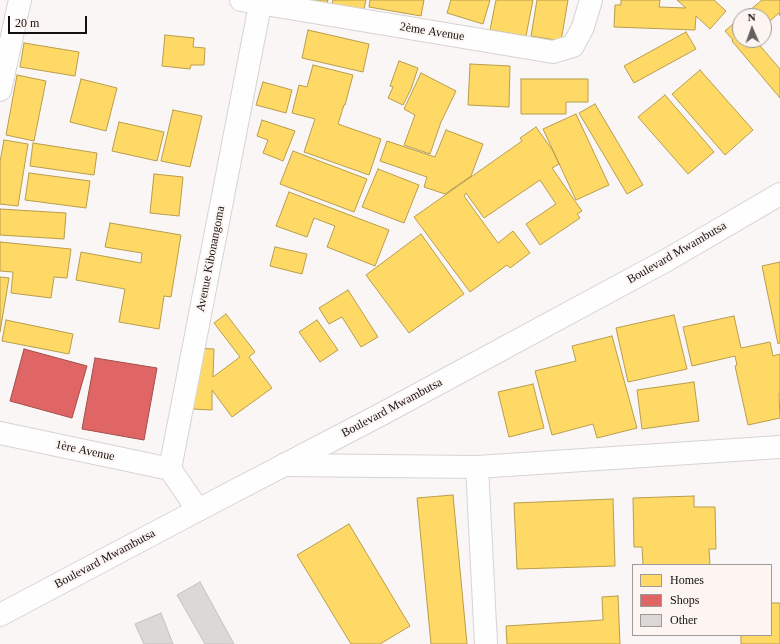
<!DOCTYPE html>
<meta charset="utf-8">
<style>
body{margin:0}
#map{position:relative;width:780px;height:644px;overflow:hidden;background:#faf6f5;font-family:"Times New Roman",serif}
canvas{display:block}
.legend{position:absolute;left:632px;top:564px;width:140px;height:72px;box-sizing:border-box;background:#fdf5f2;border:1px solid #9f9997;margin:0;padding:5px 7px;list-style:none;font-size:12px;color:#13100f}
.legend li{display:flex;align-items:center;gap:8px;height:20px}
.legend b{width:20px;border:1px solid #9f9997}
.north{position:absolute;left:732px;top:8px;width:40px;height:40px;box-sizing:border-box;background:#fdf5f2;border:1px solid #9f9997;border-radius:50%;rotate:358deg;font-size:11px;font-weight:700;line-height:16px;text-align:center;color:#13100f}
.north::after{content:'';display:block;margin:auto;width:14px;height:18px;background:#646060;clip-path:polygon(50% 0,100% 100%,50% 72%,0 100%)}
.scale{position:absolute;left:8px;top:16px;width:79px;height:18px;box-sizing:border-box;border:2px solid #13100f;border-top:0;padding-left:5px;font-size:12px;line-height:14px;white-space:nowrap;color:#13100f;-webkit-text-stroke:3px #fdf5f2;paint-order:stroke}
</style>
<div id="map">
<canvas width="780" height="644"></canvas>
<ul class="legend">
<li><b style="height:11px;background:#ffd966"></b>Homes</li>
<li><b style="height:11px;background:#e06666"></b>Shops</li>
<li><b style="height:11px;background:#dcd8d8"></b>Other</li>
</ul>
<div class="north">N</div>
<div class="scale">20 m</div>
</div>
<script>
const context = document.querySelector('canvas').getContext('2d');
context.lineJoin = 'round';
function fillPath(path, color) { context.fillStyle = color; context.fill(path, 'evenodd'); }
const toPath = rows => new Path2D(rows.map(r => 'M' + r).join(''));
function strokePath(path, color, width, dash) { context.strokeStyle = color; context.lineWidth = width; context.lineCap = dash ? 'butt' : 'round'; context.setLineDash(dash || []); context.stroke(path); }
function drawText(font, color, halo, rows, align = 'center') {
  context.font = font + ' "Times New Roman",serif'; context.lineWidth = 4; context.setLineDash([]); context.textBaseline = 'middle'; context.strokeStyle = halo; context.fillStyle = color; for (const [text, x, y, turn = 0] of rows) {
    context.save(); context.translate(x, y); context.rotate((+turn || 0) * Math.PI / 180); context.textAlign = isNaN(turn) ? turn : align; if (halo) context.strokeText(text, 0, 0); context.fillText(text, 0, 0); context.restore();
  }
}
const homes = toPath([
 [310,0,328,0,327,3,310,0],
 [333,0,366,0,363,13,332,7,333,0],
 [370,0,424,0,421,16,369,7,370,0],
 [451,0,490,0,483,24,447,13,451,0],
 [496,0,533,0,526,36,490,30,496,0],
 [537,0,568,0,561,41,531,36,537,0],
 [621,0,660,0,659,7,686,8,677,0,714,0,726,11,710,29,696,16,695,30,614,27,615,5,621,5,621,0],
 [762,0,780,0,780,16,779,13,764,26,764,16,743,16,762,0],
 [740,18,740,40,755,40,780,69,780,98,732,41,733,40,725,31,740,18],
 [308,30,369,44,363,72,302,58,308,30],
 [686,32,696,49,634,83,624,66,686,32],
 [165,35,194,38,193,47,205,48,204,65,191,65,190,69,162,66,165,35],
 [24,43,79,52,75,76,20,67,24,43],
 [399,61,418,68,411,89,403,105,388,98,393,87,390,86,399,61],
 [470,64,510,66,509,107,468,105,470,64],
 [313,65,353,75,345,105,344,105,338,124,381,139,369,175,304,152,315,119,292,113,299,85,307,87,313,65],
 [700,70,753,130,725,155,672,94,700,70],
 [421,73,456,91,441,122,430,154,404,145,415,115,404,109,421,73],
 [17,75,46,81,34,141,6,135,17,75],
 [81,79,117,88,106,131,70,122,81,79],
 [521,79,588,79,588,102,566,102,566,114,521,114,521,79],
 [263,82,292,90,286,113,256,105,263,82],
 [665,95,714,152,688,174,638,117,665,95],
 [595,104,643,185,627,194,579,113,595,104],
 [173,110,202,116,190,167,161,161,173,110],
 [576,114,609,185,576,200,543,129,576,114],
 [262,120,295,131,283,161,263,153,268,140,257,136,262,120],
 [119,122,164,132,157,161,112,151,119,122],
 [536,127,553,151,559,164,552,168,582,211,577,214,580,218,540,245,526,224,556,204,540,180,484,218,466,193,464,196,498,243,513,231,530,253,510,268,507,265,470,292,414,217,522,141,520,138,536,127],
 [446,130,483,144,471,176,445,194,424,187,427,177,380,161,387,141,435,157,446,130],
 [4,140,28,144,18,206,0,204,0,162,4,140],
 [33,143,97,153,94,175,30,166,33,143],
 [293,151,367,179,354,212,280,184,293,151],
 [378,169,419,185,404,223,362,207,378,169],
 [29,173,90,181,86,208,25,200,29,173],
 [154,174,183,177,179,216,150,213,154,174],
 [289,192,389,230,375,266,327,247,335,226,314,218,307,237,276,226,289,192],
 [0,209,66,213,64,239,0,235,0,209],
 [110,223,181,235,171,297,164,296,159,329,119,322,125,289,76,280,81,252,141,263,142,253,105,247,110,223],
 [421,234,464,294,409,333,366,275,421,234],
 [0,242,71,249,67,278,54,277,51,298,11,293,13,272,0,271,0,242],
 [275,247,307,254,302,274,270,266,275,247],
 [780,262,780,343,778,344,762,266,780,262],
 [0,277,9,278,0,332,0,277],
 [348,290,378,337,361,347,342,317,329,324,319,308,348,290],
 [226,314,255,352,249,357,272,388,232,417,212,390,212,410,192,409,195,348,214,349,213,377,240,357,214,323,226,314],
 [674,315,687,369,628,382,616,328,674,315],
 [734,316,741,348,770,342,773,356,780,354,780,394,779,394,780,418,748,425,735,366,737,365,735,356,692,366,683,327,734,316],
 [6,320,73,334,69,354,2,341,6,320],
 [317,320,338,350,320,362,299,332,317,320],
 [612,336,637,428,597,438,593,424,552,435,535,371,576,361,572,346,612,336],
 [694,382,699,421,642,429,637,390,694,382],
 [533,384,544,428,509,437,498,392,533,384],
 [453,495,467,644,431,644,417,498,453,495],
 [694,496,694,507,715,507,716,549,709,549,710,565,643,565,642,547,634,547,633,498,694,496],
 [613,499,615,566,517,569,514,503,613,499],
 [349,524,410,626,380,644,351,644,297,555,349,524],
 [618,596,620,644,507,644,506,626,603,620,602,597,618,596],
 [771,603,780,603,780,644,741,644,741,635,771,635,771,603]
]);
const shops = toPath([
 [24,349,87,366,72,418,10,401,24,349],
 [95,358,157,368,144,440,82,429,95,358]
]);
const building = toPath([
 [200,582,234,644,205,644,177,595,200,582],
 [161,613,173,644,144,644,135,624,161,613]
]);
const minor = toPath([
 [241,0,553,52,573,46,583,27,591,0],
 [0,90,20,0],
 [0,433,170,469],
 [284,465,477,467,780,447],
 [477,467,486,644],
 [198,510,170,469,261,0]
]);
const trunk = toPath([
 [0,615,198,510,380,415,667,260,780,194]
]);
const streetNames = [
 ["2ème Avenue",432,32,9],
 ["Boulevard Mwambutsa",677,253,-30],
 ["Avenue Kibonangoma",211,259,-79],
 ["Boulevard Mwambutsa",392,408,-28],
 ["1ère Avenue",85,451,12],
 ["Boulevard Mwambutsa",105,559,-28]
];
fillPath(homes, '#ffd966');
strokePath(homes, '#b89d4c', 1);
fillPath(shops, '#e06666');
strokePath(shops, '#a24c4c', 1);
fillPath(building, '#dcd8d8');
strokePath(building, '#c3c0c0', 1);
strokePath(minor, '#d6d4d3', 24);
strokePath(trunk, '#d6d4d3', 24);
strokePath(minor, '#fefefe', 22);
strokePath(trunk, '#fefefe', 22);
drawText('12px', '#13100f', '#fdf5f2', streetNames);
</script>
